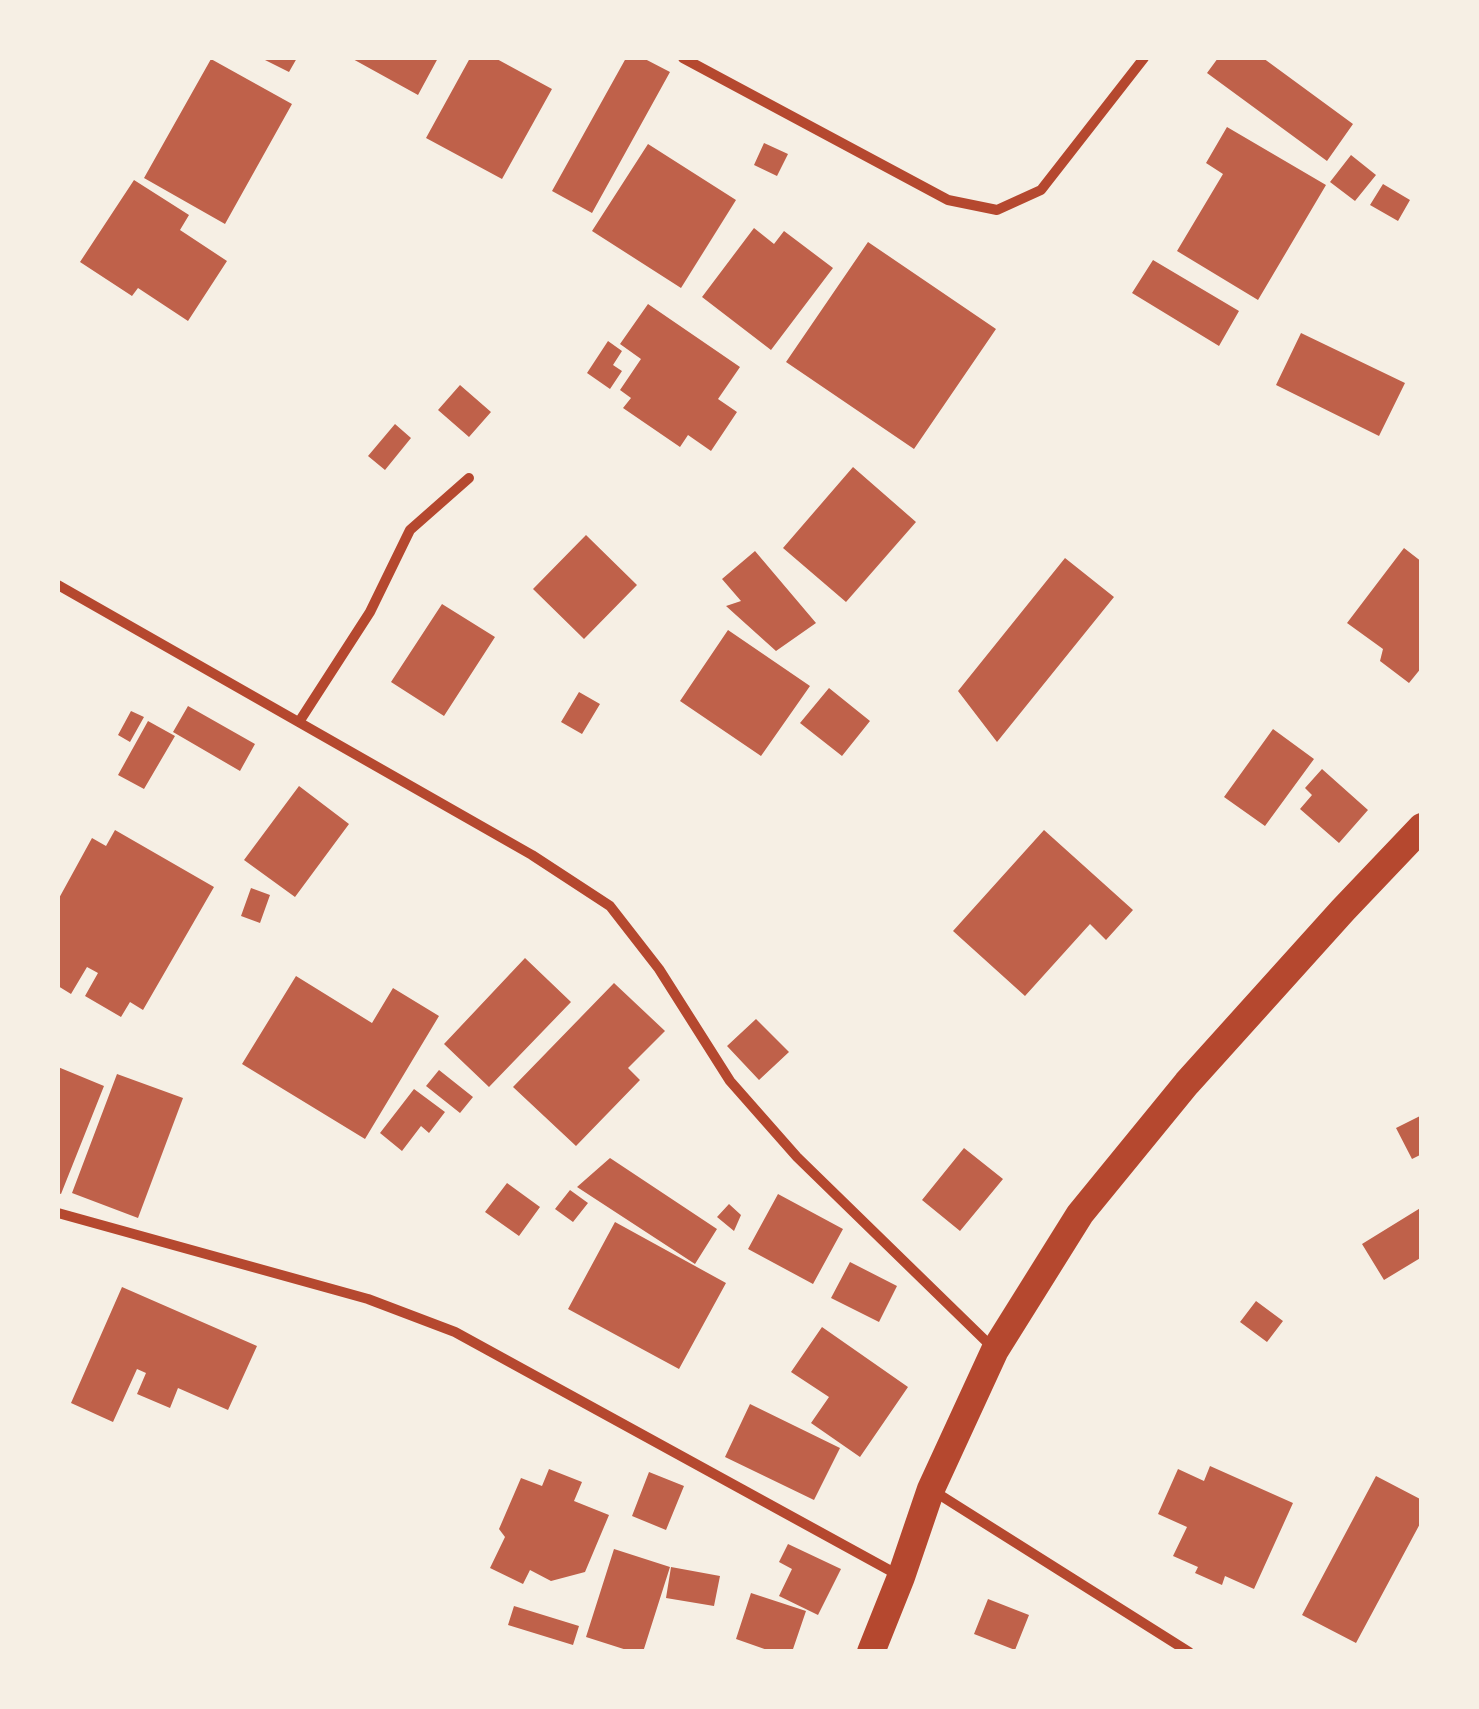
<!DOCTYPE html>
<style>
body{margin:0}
#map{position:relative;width:1479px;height:1709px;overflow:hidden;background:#f6efe4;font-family:Manrope,sans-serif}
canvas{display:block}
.frame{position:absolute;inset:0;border:60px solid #f6efe4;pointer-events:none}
</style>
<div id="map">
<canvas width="1479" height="1709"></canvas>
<div class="frame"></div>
</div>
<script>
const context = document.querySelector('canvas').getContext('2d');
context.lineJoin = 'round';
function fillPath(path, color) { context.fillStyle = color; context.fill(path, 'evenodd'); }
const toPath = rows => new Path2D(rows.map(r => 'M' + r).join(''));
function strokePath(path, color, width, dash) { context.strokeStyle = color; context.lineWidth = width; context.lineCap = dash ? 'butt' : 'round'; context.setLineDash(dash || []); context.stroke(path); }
const building = toPath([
 [261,58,297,58,289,72],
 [351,58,438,58,418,95],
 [470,58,495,58,552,89,502,179,426,138],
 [626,58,643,58,670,72,592,213,552,191],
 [1218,58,1263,58,1353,124,1327,161,1207,73],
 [211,59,292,104,225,224,144,178],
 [1227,127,1326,185,1258,300,1177,251,1223,174,1206,163],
 [764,143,788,154,777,176,754,165],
 [648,144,736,200,681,288,592,231],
 [1351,155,1376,175,1355,201,1330,182],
 [134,180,189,215,180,230,227,261,188,321,138,288,132,296,80,262],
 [1383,184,1410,200,1398,221,1370,205],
 [754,228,774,244,784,231,833,268,771,350,702,297],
 [868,242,996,329,914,449,786,362],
 [1153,260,1239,311,1219,346,1132,293],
 [648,304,740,367,718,399,737,412,711,451,688,435,680,447,623,408,631,398,620,390,641,359,620,344],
 [1301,333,1405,383,1379,436,1276,385],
 [608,341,622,351,613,365,622,371,610,389,587,373],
 [460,385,491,412,469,437,438,410],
 [395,424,411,438,385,470,368,456],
 [853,467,916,522,846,602,783,548],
 [586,535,637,585,584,639,533,589],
 [1404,548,1422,562,1422,667,1409,683,1380,661,1383,649,1347,623],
 [755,551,816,623,776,651,726,606,741,601,722,579],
 [1065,558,1114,597,997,742,958,691],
 [442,604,495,637,444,716,391,682],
 [728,630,810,686,761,756,680,701],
 [829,688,870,721,842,756,800,723],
 [579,692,600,704,582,734,561,722],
 [188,706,255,744,240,771,173,732],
 [131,711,144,717,130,742,118,735],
 [148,721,175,736,144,789,118,775],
 [1273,729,1314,759,1265,826,1224,797],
 [1322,769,1368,810,1339,843,1300,809,1312,795,1305,788],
 [299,786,349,824,295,897,244,860],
 [115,830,214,887,143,1010,130,1002,121,1017,85,996,98,973,87,967,71,994,58,986,58,900,92,838,106,846],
 [1044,830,1133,910,1106,940,1090,924,1025,996,953,931],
 [251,888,270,895,260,923,241,916],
 [525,958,571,1002,489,1087,444,1044],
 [296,976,372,1023,393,988,439,1016,365,1139,242,1064],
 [614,983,665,1031,628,1068,640,1080,576,1146,513,1087],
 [756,1019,789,1052,759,1080,727,1046],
 [58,1067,104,1086,61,1194,58,1193],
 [439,1070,473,1097,460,1113,426,1086],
 [117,1074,183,1098,138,1218,72,1193],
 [414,1089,445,1112,429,1133,421,1126,402,1151,380,1133],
 [1422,1115,1422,1154,1412,1159,1396,1128],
 [964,1148,1003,1179,960,1231,922,1200],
 [610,1158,717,1229,695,1264,577,1187],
 [507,1183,540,1207,519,1236,485,1212],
 [570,1190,588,1203,573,1222,555,1209],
 [778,1194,843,1229,813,1284,748,1249],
 [729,1204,741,1215,734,1231,717,1217],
 [1422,1207,1422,1257,1384,1280,1362,1244],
 [615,1222,726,1283,679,1369,568,1309],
 [850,1262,897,1286,879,1322,831,1298],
 [122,1287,257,1346,228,1410,178,1388,170,1408,137,1394,146,1373,137,1369,113,1422,71,1403],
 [1256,1301,1283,1321,1267,1342,1240,1322],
 [822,1327,908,1387,860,1457,811,1423,829,1397,791,1372],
 [750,1404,840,1448,814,1500,725,1457],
 [1210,1466,1293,1503,1254,1589,1225,1576,1222,1585,1195,1573,1198,1567,1173,1556,1187,1527,1158,1514,1178,1469,1204,1481],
 [549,1469,582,1482,574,1501,609,1515,585,1572,551,1581,530,1570,523,1584,490,1568,505,1537,499,1529,521,1478,542,1486],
 [649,1472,684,1486,666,1530,632,1516],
 [1376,1476,1422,1500,1422,1520,1356,1643,1302,1615],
 [788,1544,841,1569,818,1615,779,1596,792,1569,779,1562],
 [614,1549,670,1567,643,1652,633,1652,586,1637],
 [671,1567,720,1576,714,1606,666,1598],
 [751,1593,806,1611,792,1652,773,1652,736,1639],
 [988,1599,1029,1615,1015,1650,974,1634],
 [514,1606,579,1626,573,1645,508,1625]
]);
const minor = toPath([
 [683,58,948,200,997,210,1041,190,1144,58],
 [58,585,532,855,610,906,659,969,730,1081,797,1157,995,1350],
 [299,722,370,612,410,530,469,478],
 [58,1213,368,1299,455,1332,900,1576],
 [932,1490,1189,1652]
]);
const trunk = toPath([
 [871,1652,901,1577,931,1489,995,1350,1080,1214,1187,1083,1343,910,1422,827]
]);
fillPath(building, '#bf614a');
strokePath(minor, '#b5482f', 10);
strokePath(trunk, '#b5482f', 28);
</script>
